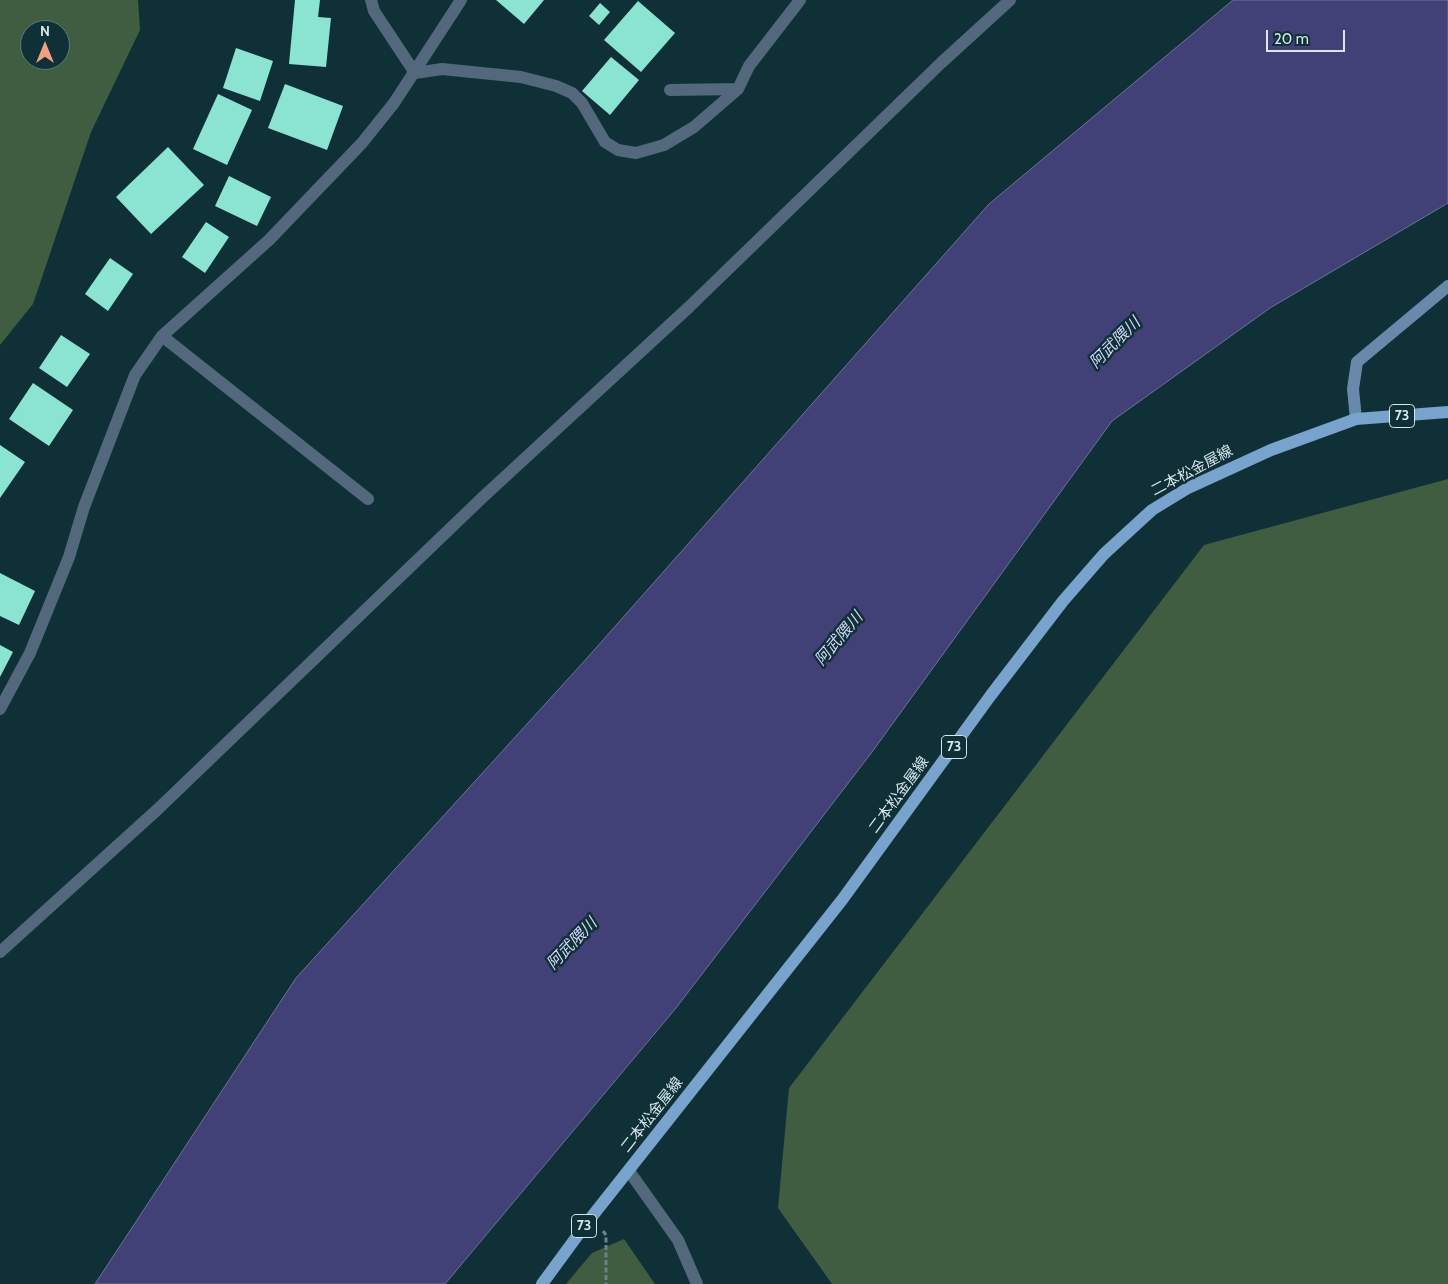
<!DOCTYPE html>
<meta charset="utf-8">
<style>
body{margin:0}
#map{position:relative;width:1448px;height:1284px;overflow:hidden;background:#103037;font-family:Cabin,sans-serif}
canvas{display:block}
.north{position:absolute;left:20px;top:20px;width:50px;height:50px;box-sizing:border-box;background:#103037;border:1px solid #5f7a7f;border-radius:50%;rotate:0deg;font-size:14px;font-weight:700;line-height:20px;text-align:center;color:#d6e8ec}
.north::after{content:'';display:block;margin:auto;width:18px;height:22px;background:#f39f82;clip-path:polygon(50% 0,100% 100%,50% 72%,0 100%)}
.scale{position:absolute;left:1266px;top:30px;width:79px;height:22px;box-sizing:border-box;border:2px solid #d6e8ec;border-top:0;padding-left:6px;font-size:15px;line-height:18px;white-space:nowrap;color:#d6e8ec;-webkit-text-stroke:4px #103037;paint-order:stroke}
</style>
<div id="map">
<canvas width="1448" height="1284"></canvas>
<div class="north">N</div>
<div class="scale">20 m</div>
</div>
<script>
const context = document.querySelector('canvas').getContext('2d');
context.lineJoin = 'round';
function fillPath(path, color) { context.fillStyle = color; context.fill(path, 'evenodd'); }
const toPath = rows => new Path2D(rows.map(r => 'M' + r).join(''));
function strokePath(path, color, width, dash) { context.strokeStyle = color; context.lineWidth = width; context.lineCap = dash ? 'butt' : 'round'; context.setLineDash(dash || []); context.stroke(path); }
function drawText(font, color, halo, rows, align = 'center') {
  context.font = font + ' Cabin,"Noto Sans JP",sans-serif'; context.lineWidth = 5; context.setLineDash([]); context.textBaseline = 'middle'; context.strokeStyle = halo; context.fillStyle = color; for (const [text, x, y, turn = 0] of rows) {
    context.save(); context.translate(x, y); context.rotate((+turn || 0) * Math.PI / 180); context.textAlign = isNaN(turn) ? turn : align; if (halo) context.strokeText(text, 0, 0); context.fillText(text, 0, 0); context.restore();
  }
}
const green = toPath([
 [0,0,138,0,140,30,91,132,33,304,0,345],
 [30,30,60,30,60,60,30,60],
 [1448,479,1448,1284,832,1284,778,1208,789,1088,1204,545],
 [624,1239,655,1284,566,1284,592,1253]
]);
const water = toPath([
 [1233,0,1448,0,1448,203,1270,308,1112,421,872,752,676,1008,445,1284,95,1284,296,978,588,657,989,204,1233,0]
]);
const building = toPath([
 [295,0,320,0,318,17,331,18,326,67,289,64],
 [496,0,544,0,524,24],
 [638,1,675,33,641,72,604,40],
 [600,3,610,12,599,25,589,16],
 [236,48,273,61,260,101,223,88],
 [611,57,639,80,610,115,582,91],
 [285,84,343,106,327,150,268,128],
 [218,94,252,110,227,165,193,149],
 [168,147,204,185,151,234,116,197],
 [229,176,271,197,257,226,215,206],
 [206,222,229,237,205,273,182,257],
 [110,258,133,274,108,311,85,294],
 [61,335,90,354,67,387,39,368],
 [33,383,73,410,49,446,9,419],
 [0,445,25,462,0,498],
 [0,573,35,591,19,625,0,616],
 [0,645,13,652,0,677]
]);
const path = toPath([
 [603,1231,606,1235,606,1284]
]);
const lane = toPath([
 [0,952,158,809,483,497,688,308,941,63,1010,0]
]);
const street = toPath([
 [371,0,374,11,415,73,442,69,521,77,556,86,572,93,582,103,605,142,618,150,636,153,664,145,694,127,738,89],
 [670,90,738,89,749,66,800,0],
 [162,336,368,499],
 [0,709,30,653,69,557,84,507,135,375,162,336,269,240,362,143,394,103,461,0],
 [629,1171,678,1240,697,1284]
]);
const secondary = toPath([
 [1356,419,1353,389,1357,362,1448,286]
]);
const primary = toPath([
 [542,1284,586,1224,842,900,991,695,1063,601,1104,554,1152,510,1188,488,1271,450,1356,419,1448,412]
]);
const shields = [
 [1402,416,25],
 [954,747,25],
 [584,1226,25]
];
const shieldNames = [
 ["73",1402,416],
 ["73",954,747],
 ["73",584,1226]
];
const streetNames = [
 ["二本松金屋線",1192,471,-28],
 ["二本松金屋線",899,795,-54],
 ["二本松金屋線",652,1115,-52]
];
const waterNames = [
 ["阿武隈川",1115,343,-45],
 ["阿武隈川",839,639,-50],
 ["阿武隈川",572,944,-46]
];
fillPath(green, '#415d41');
fillPath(water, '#414077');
strokePath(water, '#6e729a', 1);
fillPath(building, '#8ae4d1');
strokePath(path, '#698388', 3, [5, 2.5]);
strokePath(lane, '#53687c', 12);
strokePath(street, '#53687c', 12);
strokePath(secondary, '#6889aa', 12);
strokePath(primary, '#77a3cd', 12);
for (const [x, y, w] of shields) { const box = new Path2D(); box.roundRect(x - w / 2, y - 11.5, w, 23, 4); context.fillStyle = '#103037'; context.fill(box); strokePath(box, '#d6e8ec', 1); }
drawText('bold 14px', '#d6e8ec', null, shieldNames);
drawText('15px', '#d6e8ec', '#103037', streetNames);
drawText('italic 16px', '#d4d7fa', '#103037', waterNames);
</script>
